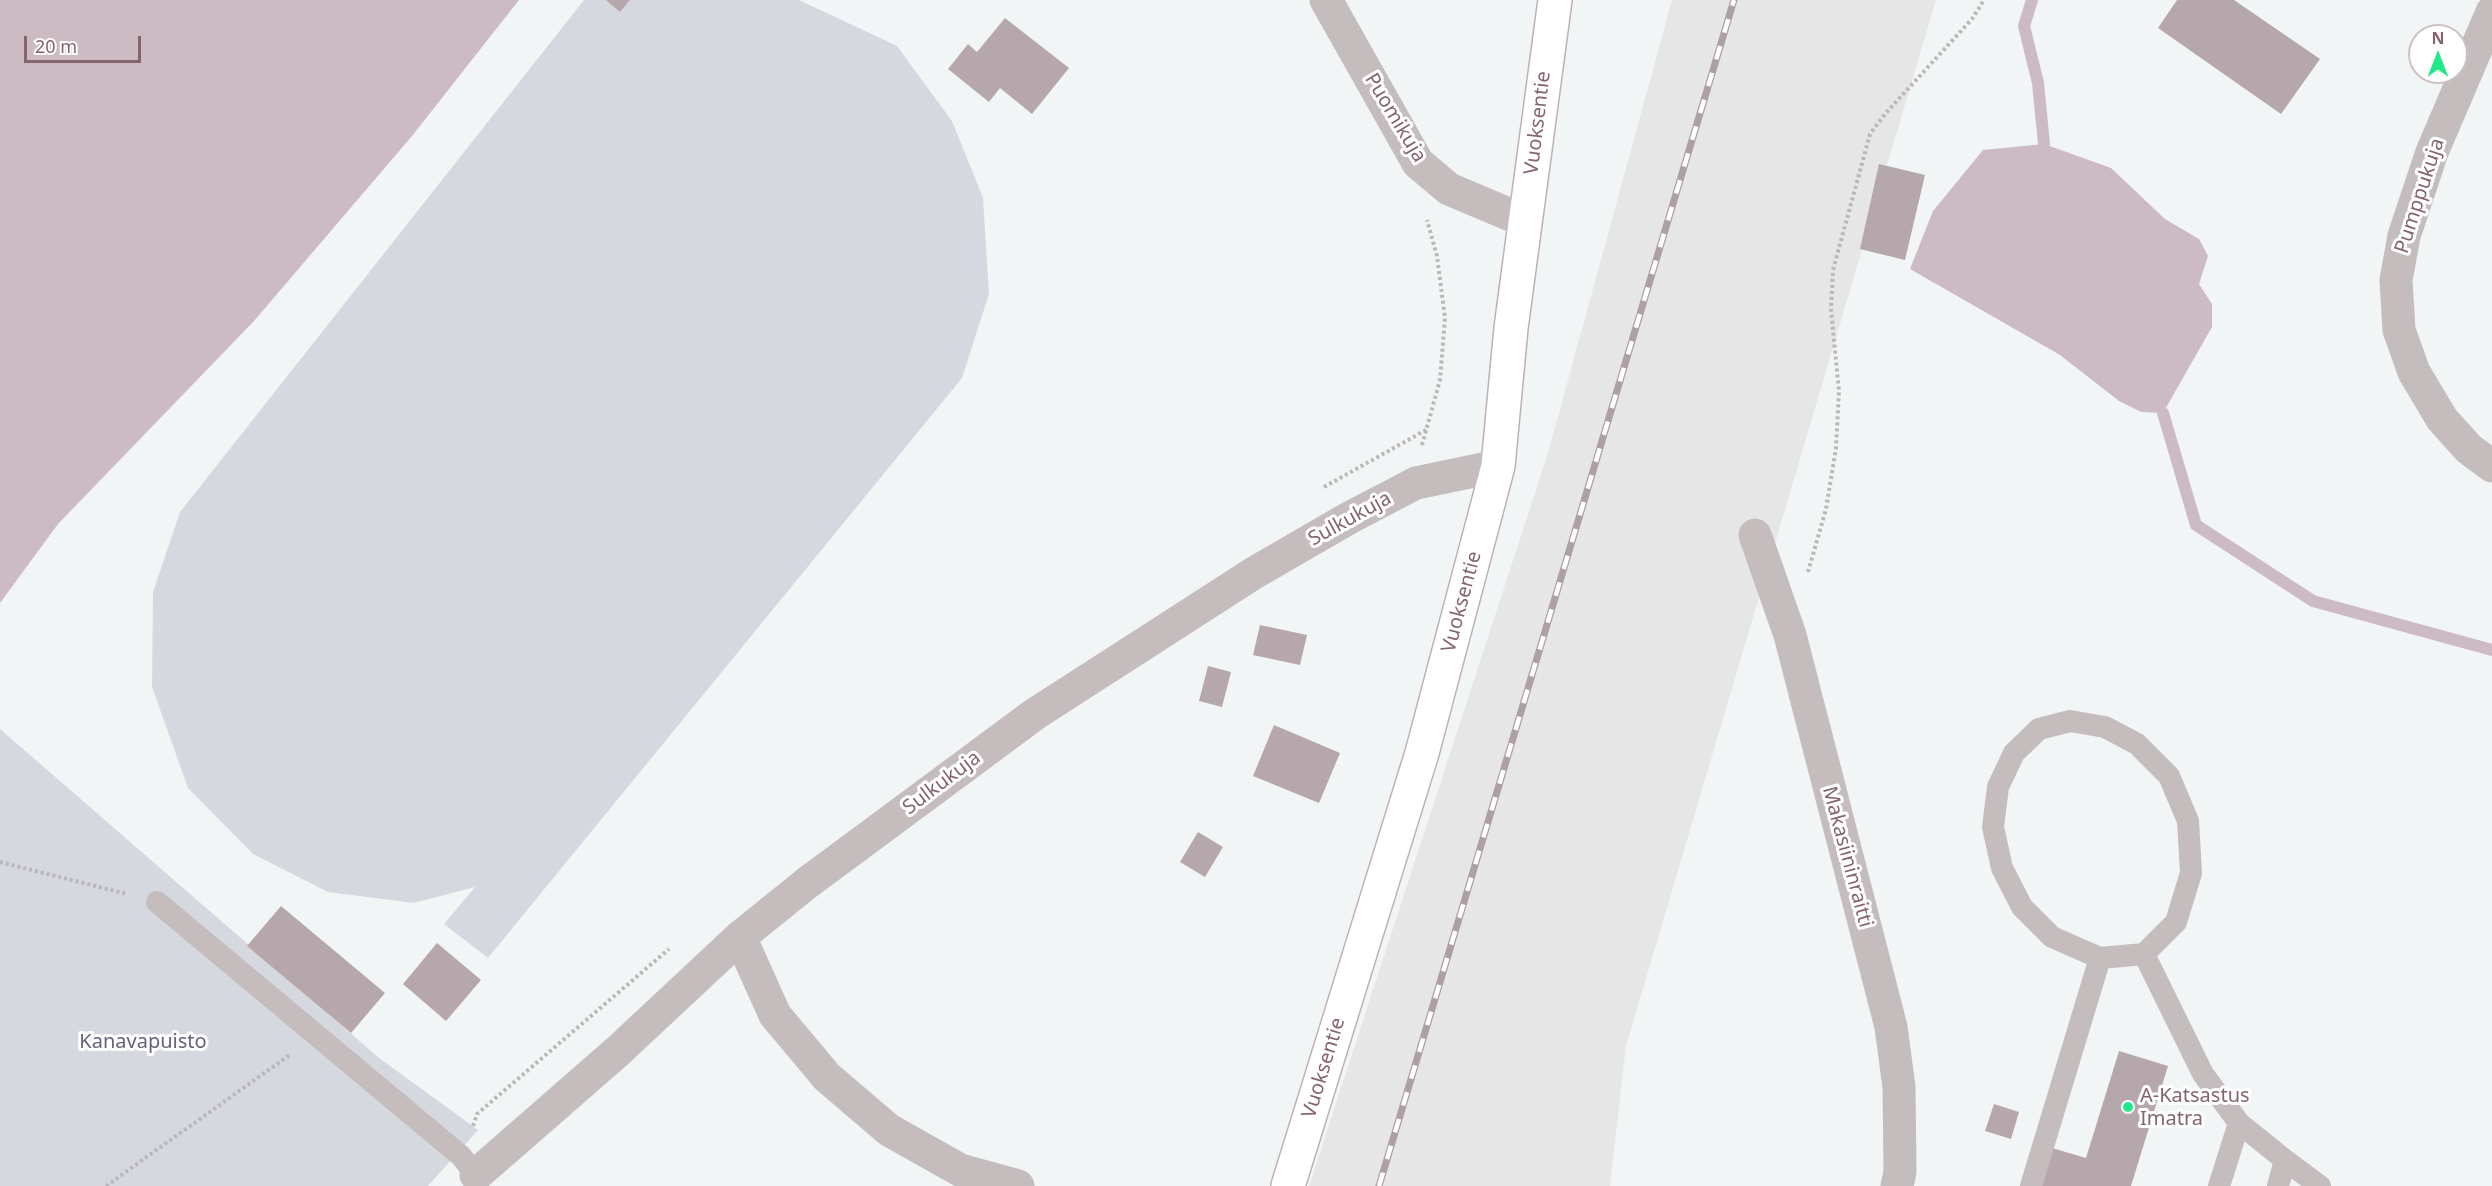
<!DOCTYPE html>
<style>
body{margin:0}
#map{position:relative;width:2492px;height:1186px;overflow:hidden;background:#f2f5f6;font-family:"Noto Sans",sans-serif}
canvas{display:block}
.north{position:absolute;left:2408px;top:24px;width:60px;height:60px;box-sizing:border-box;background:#fff;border:2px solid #cec1c5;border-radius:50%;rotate:0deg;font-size:16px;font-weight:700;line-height:24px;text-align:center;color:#85646d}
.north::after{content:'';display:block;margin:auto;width:21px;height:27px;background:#20e98a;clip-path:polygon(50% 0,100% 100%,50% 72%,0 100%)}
.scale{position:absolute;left:24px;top:36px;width:117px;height:27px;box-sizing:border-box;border:3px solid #85646d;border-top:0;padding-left:8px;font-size:18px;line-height:21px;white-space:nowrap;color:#85646d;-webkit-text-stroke:4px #fff;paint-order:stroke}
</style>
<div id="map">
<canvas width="2492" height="1186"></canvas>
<div class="north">N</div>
<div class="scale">20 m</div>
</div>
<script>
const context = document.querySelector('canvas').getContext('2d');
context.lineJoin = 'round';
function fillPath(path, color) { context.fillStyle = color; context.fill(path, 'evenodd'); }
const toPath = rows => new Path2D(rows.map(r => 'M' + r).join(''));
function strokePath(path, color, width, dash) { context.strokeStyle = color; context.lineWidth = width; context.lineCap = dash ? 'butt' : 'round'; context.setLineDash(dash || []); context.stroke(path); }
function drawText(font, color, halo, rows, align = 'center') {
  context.font = font + ' "Noto Sans",sans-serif'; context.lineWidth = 6; context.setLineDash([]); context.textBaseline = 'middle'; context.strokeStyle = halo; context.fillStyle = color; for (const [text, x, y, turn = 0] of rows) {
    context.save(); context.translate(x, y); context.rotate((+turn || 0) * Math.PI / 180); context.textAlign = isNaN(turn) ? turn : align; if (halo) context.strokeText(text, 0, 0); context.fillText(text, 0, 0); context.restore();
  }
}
const built = toPath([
 [1672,0,1936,0,1626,1046,1610,1186,1309,1186,1548,453]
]);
const green = toPath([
 [584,0,799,0,897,46,952,121,983,198,989,294,962,378,488,958,444,924,475,887,414,903,328,892,253,854,188,788,152,687,153,592,180,512],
 [0,729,379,1058,478,1130,428,1186,0,1186]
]);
const water = toPath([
 [0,0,519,0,412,136,254,321,58,524,0,603],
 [2044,144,2111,168,2165,219,2199,239,2208,256,2199,284,2212,304,2212,327,2163,413,2141,412,2119,401,2060,355,1910,269,1933,211,1983,150]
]);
const stream = toPath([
 [2032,0,2024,26,2038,83,2044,144],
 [2163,413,2196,525,2313,601,2492,650]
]);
const building = toPath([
 [606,0,630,0,620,12],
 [2177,0,2234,0,2320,59,2281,114,2158,28],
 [1005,18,1069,68,1032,114,1000,88,989,102,948,69,968,44,977,52],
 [1879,164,1925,175,1905,260,1860,249],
 [1260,625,1307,635,1300,665,1253,655],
 [1208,666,1231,672,1222,707,1199,701],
 [1274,725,1340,753,1319,803,1253,776],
 [1198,832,1223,847,1205,877,1180,862],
 [281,906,385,993,351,1033,247,946],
 [437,943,481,980,446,1021,403,984],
 [2119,1051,2168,1066,2131,1186,2040,1186,2052,1148,2086,1158],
 [1994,1104,2019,1112,2011,1139,1985,1131]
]);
const path = toPath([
 [1422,445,1440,380,1445,318,1437,256,1427,220],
 [1324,487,1426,430],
 [1808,572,1826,509,1836,448,1839,391,1831,309,1833,270,1870,134,1885,114,1972,19,1984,0],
 [0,862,127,894],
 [473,1126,477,1114,669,949],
 [106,1186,291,1054]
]);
const lane = toPath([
 [2070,721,2105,727,2137,744,2169,776,2188,821,2191,873,2176,922,2144,954,2100,958,2052,937,2022,907,2002,868,1993,827,1998,787,2014,753,2039,729,2070,721],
 [157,902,461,1156,476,1175],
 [2144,954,2203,1074,2239,1123,2219,1186],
 [2239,1123,2285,1160,2278,1186],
 [2285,1160,2320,1186],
 [2031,1186,2100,958]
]);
const street = toPath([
 [1326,0,1418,163,1449,189,1525,221],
 [2492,12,2432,152,2404,236,2396,280,2399,330,2414,372,2442,419,2469,449,2492,466],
 [1755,535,1790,635,1891,1027,1899,1087,1900,1172,1897,1186],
 [740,937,775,1015,827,1077,889,1130,960,1170,1018,1186],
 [476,1175,618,1051,740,937,807,883,1035,714,1254,573,1349,518,1416,483,1498,466]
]);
const secondary = toPath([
 [1288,1186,1422,753,1498,466,1511,328,1555,0]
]);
const rail = toPath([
 [1379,1186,1734,0]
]);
const markers = [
 [2128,1107,6,"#20e98a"]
];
const streetNames = [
 ["Puomikuja",1395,118,59],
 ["Vuoksentie",1538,123,-83],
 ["Pumppukuja",2420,196,-72],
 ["Sulkukuja",1350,519,-29],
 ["Vuoksentie",1462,602,-75],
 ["Sulkukuja",942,783,-37],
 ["Makasiininraitti",1847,857,75],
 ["Vuoksentie",1324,1068,-73]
];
const parkNames = [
 ["Kanavapuisto",143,1042]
];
const poiNames = [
 ["A-Katsastus",2140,1096],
 ["Imatra",2140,1119]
];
fillPath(built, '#e6e6e7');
fillPath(green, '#d6d8e0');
fillPath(water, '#ccbbc3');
strokePath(stream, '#ccbbc3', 12);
fillPath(building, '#b6a7ac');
strokePath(secondary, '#bcb1b4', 36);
strokePath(path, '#bdb6b8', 4, [3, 3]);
strokePath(lane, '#c5bcbe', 22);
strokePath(street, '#c5bcbe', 33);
strokePath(secondary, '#fff', 33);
strokePath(rail, '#ad9fa3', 7);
strokePath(rail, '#fff', 4.5, [14]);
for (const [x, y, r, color] of markers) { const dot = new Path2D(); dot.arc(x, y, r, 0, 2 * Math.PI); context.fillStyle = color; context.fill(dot); strokePath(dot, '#fff', 2); }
drawText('20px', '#85646d', '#fff', streetNames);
drawText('20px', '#65637c', '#fff', parkNames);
drawText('20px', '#85646d', '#fff', poiNames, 'left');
</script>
